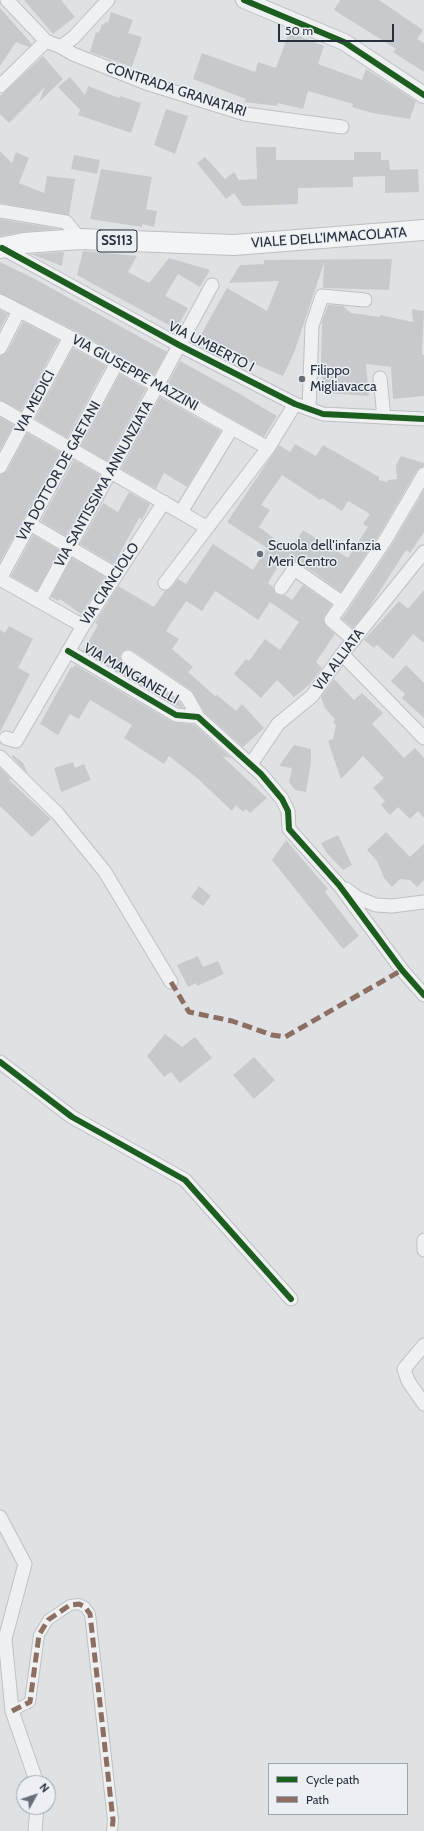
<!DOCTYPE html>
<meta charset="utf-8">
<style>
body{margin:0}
#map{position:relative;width:424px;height:1831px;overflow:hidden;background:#dfe2e5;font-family:Cabin,sans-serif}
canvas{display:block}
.legend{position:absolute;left:268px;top:1763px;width:140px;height:52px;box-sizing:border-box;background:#ecf0f4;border:1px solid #9da3ab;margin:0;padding:5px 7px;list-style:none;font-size:12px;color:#272f3d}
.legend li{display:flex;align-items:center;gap:8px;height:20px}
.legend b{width:20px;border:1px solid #9da3ab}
.north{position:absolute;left:16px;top:1775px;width:40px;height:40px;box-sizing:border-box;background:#ecf0f4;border:1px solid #9da3ab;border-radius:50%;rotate:50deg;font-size:11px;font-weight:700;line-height:16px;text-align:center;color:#272f3d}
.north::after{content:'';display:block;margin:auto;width:14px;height:18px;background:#676e78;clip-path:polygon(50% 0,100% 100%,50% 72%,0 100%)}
.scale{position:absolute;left:278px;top:24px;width:116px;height:18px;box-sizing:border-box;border:2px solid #272f3d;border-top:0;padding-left:5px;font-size:12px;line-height:14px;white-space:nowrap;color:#272f3d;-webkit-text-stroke:3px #ecf0f4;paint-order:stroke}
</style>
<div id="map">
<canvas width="424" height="1831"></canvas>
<ul class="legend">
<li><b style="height:5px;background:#1b5e20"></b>Cycle path</li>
<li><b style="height:5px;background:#8d6e63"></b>Path</li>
</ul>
<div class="north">N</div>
<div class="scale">50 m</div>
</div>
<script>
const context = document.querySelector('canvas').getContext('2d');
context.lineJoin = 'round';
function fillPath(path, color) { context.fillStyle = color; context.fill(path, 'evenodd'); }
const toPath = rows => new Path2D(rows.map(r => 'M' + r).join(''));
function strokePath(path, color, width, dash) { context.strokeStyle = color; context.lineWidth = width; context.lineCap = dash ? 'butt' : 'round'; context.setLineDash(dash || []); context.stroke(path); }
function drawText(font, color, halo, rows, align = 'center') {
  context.font = font + ' Cabin,sans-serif'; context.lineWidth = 3; context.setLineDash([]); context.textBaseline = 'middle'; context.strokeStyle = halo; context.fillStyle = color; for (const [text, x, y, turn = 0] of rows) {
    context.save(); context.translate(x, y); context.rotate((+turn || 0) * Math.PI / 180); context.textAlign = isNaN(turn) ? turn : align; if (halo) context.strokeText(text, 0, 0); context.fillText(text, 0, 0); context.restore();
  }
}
const building = toPath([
 [24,0,61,0,75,17,53,34],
 [340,0,379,0,423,30,417,39,424,43,424,72,393,52,396,49,334,10],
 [0,8,32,44,29,47,16,42,0,66],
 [111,12,133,20,128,33,142,37,132,67,90,52,96,32,99,33,102,24,104,25,105,22,108,23],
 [289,32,324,46,318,64,362,80,366,69,416,101,410,119,372,113,352,107,353,104,308,91,303,109,278,103,277,106,244,102,246,99,193,79,202,53,255,72,258,62,276,68],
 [43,56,63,79,39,102,45,87,9,123,0,114,0,96],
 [70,77,85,95,88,86,119,98,120,96,141,103,131,133,78,115,80,110,58,87],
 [166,109,188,116,175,154,154,145],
 [256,147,276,147,276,160,354,160,354,152,381,152,381,160,389,160,390,170,418,169,419,192,385,193,385,176,353,177,353,187,298,188,298,204,243,206,234,193,226,199,197,163,205,157,225,179,234,172,239,180,257,179],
 [0,151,12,163,16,152,29,158,19,183,44,193,47,176,75,179,69,215,0,203],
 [74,155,100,160,97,174,71,169],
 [101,169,152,177,146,209,157,211,154,227,142,224,142,227,90,219],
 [0,219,59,229,23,232,0,236],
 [83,251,137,256,128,272,149,283,169,258,210,270,200,287,178,274,165,296,188,308,176,329,77,275],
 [64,252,62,266,31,254],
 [392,259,389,290,323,288,324,263,294,353,283,376,198,340,227,288,267,311,279,281,229,283,240,265,264,264,264,260],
 [0,262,33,278,167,352,154,375,74,330,0,293],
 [328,305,343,306,351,313,380,317,380,315,413,322,412,309,424,311,422,355,424,355,424,396,393,399,391,367,366,364,369,396,325,393,322,374,321,375,321,357,322,321],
 [0,310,8,314,0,330],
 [23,322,59,340,21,411,0,400,0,356,7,352],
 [73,348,106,366,67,438,35,419],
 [180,361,240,394,277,416,264,437,168,383],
 [120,374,146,389,107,461,81,446],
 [160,397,221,431,187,487,164,473,156,489,121,469],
 [0,417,14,425,0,450],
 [27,433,60,452,0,562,0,475,7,471],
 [295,444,316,456,323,445,379,477,379,480,387,482,388,480,397,479,396,465,401,456,424,463,424,466,417,470,379,535,341,592,299,562,290,559,288,561,283,558,268,583,273,587,276,594,281,596,285,595,292,600,303,585,332,605,323,619,326,626,335,634,316,662,322,668,309,685,294,697,277,680,261,698,234,674,246,659,249,661,265,639,280,650,299,622,270,602,258,620,241,608,215,591,202,611,186,601,166,631,179,639,172,649,193,667,188,672,215,696,217,695,236,711,242,704,264,728,243,747,204,712,192,691,132,650,128,649,122,652,120,657,123,663,181,703,184,708,179,707,83,651,98,625,95,623,118,586,154,607,165,591,171,588,178,579,186,584,213,544,253,570,267,548,227,522,279,445,290,452],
 [282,475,320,500,322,498,342,511,348,501,370,514,363,524,368,527,348,558,303,530,290,550,259,527,270,510,261,505],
 [74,460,100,475,66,536,41,521],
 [424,490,424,532,410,553,406,550,367,611,353,628,342,619,393,543],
 [129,492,150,504,142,520,139,518,114,564,80,544,103,503,118,512],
 [33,535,59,550,37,591,11,576],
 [72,558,105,577,81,614,60,599,58,601,51,597],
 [424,590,424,643,413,634,393,659,377,645,374,648,364,640,399,601,408,609],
 [9,626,33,639,18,668,30,674,0,732,0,630,5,633],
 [75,665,172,722,195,725,231,758,222,756,267,798,250,813,246,809,243,812,236,805,232,811,197,778,169,756,164,764,124,738,132,725,90,700,79,719,70,714,58,735,40,724,71,667,73,668],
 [406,665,424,683,424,718,402,698,405,694,391,681],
 [334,679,354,700,362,693,383,713,372,724,404,758,415,748,424,758,424,818,418,811,410,819,398,807,390,815,381,805,385,801,373,788,384,778,363,756,341,779,328,741,333,739,336,725,333,722,335,719,325,708,321,697],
 [294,745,311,749,311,763,306,792,295,790,289,782,292,768,279,766],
 [13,755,23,763,28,774,12,757],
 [73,762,75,768,84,764,91,780,61,792,54,768],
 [0,768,11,779,9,780,51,819,32,837,0,806],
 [386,832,410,857,424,844,424,880,417,887,410,880,400,879,392,887,384,878,377,861,367,850],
 [338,835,352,865,343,870,326,852,321,843],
 [286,840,328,889,325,892,359,936,343,949,272,860],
 [199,886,211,896,203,906,191,897],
 [198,956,203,967,218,961,224,974,197,986,196,983,188,987,177,965],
 [165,1034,182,1047,195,1037,212,1058,180,1083,171,1072,164,1077,147,1056],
 [254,1057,275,1080,254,1099,233,1075]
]);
const pedestrian = toPath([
 [12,1711,30,1702,39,1635,48,1620,70,1605,79,1604,85,1607,90,1614,113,1820,112,1831]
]);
const minor = toPath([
 [7,0,46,41],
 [61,47,73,54,146,83,245,114,342,127],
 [0,86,46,41,61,47,74,37,108,0],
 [0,211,66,222,80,239],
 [2,248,179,345,295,404,323,414,424,419],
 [0,301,70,337,268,448],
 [0,348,19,311],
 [380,378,384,417],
 [0,408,206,527],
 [309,409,312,326,322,296,365,300],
 [0,467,70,337],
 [181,512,232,428],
 [30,524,115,574],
 [0,579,117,363],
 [0,579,83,626],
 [165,583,268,448,295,404],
 [281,588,294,569,343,603],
 [40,601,212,285],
 [354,640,331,620,386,539,424,474],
 [68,651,176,715,198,717,261,774,282,799,288,811,289,829,339,885,402,970,424,995],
 [342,654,424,738],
 [128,657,187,697,198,717],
 [6,738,16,741,83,626,164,502],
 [0,757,58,814,105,872,171,982],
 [251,764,278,724,312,696,342,654,424,552],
 [346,889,358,898,376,905,392,906,424,902],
 [0,1062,72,1117,185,1180,291,1299],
 [424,1240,424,1250],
 [424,1345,404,1369,408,1381,424,1404],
 [0,1517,25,1564,5,1639,12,1711,37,1783],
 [35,1831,37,1807]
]);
const tertiary = toPath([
 [244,0,344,42,424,95]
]);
const primary = toPath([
 [0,248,24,243,80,239,234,245,424,230]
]);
const quiet = toPath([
 [171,982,189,1012,232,1021,272,1035,285,1037,402,970],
 [12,1711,30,1702,39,1635,48,1620,70,1605,79,1604,85,1607,90,1614,113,1820,112,1831]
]);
const cycleway = toPath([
 [244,0,344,42,424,95],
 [2,248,179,345,295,404,323,414,424,419],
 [68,651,176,715,198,717,261,774,282,799,288,811,289,829,339,885,402,970,424,995],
 [0,1062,72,1117,185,1180,291,1299]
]);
const markers = [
 [302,379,4,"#676e78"],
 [260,554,4,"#676e78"]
];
const shields = [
 [117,241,40]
];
const shieldNames = [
 ["SS113",117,241]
];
const streetNames = [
 ["CONTRADA GRANATARI",176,90,18],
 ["VIALE DELL'IMMACOLATA",329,238,-4],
 ["VIA UMBERTO I",211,347,27],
 ["VIA GIUSEPPE MAZZINI",135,373,29],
 ["VIA MEDICI",35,402,-62],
 ["VIA DOTTOR DE GAETANI",59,471,-61],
 ["VIA SANTISSIMA ANNUNZIATA",104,484,-61],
 ["VIA CIANCIOLO",110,584,-57],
 ["VIA ALLIATA",339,660,-53],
 ["VIA MANGANELLI",131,674,30]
];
const poiNames = [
 ["Filippo",310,371],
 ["Migliavacca",310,387],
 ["Scuola dell'infanzia",268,546],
 ["Merì Centro",268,562]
];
fillPath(building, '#c7cacd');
strokePath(pedestrian, '#bec0c3', 12);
strokePath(minor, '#bec0c3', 15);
strokePath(tertiary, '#bec0c3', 18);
strokePath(primary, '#bbbfc2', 22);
strokePath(pedestrian, '#eef0f1', 10);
strokePath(minor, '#eef0f1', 13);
strokePath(tertiary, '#eef0f1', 16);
strokePath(primary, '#f3f4f5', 20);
strokePath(quiet, '#8d6e63', 5, [10, 5]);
strokePath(cycleway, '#1b5e20', 6);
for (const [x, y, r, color] of markers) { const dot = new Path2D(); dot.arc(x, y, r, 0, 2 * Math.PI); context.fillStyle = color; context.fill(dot); strokePath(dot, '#ecf0f4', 1.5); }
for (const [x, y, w] of shields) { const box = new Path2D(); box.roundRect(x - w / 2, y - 11, w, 22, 3); context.fillStyle = '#ecf0f4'; context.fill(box); strokePath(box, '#272f3d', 1); }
drawText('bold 13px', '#272f3d', null, shieldNames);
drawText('14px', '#272f3d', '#ecf0f4', streetNames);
drawText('14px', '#272f3d', '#ecf0f4', poiNames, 'left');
</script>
